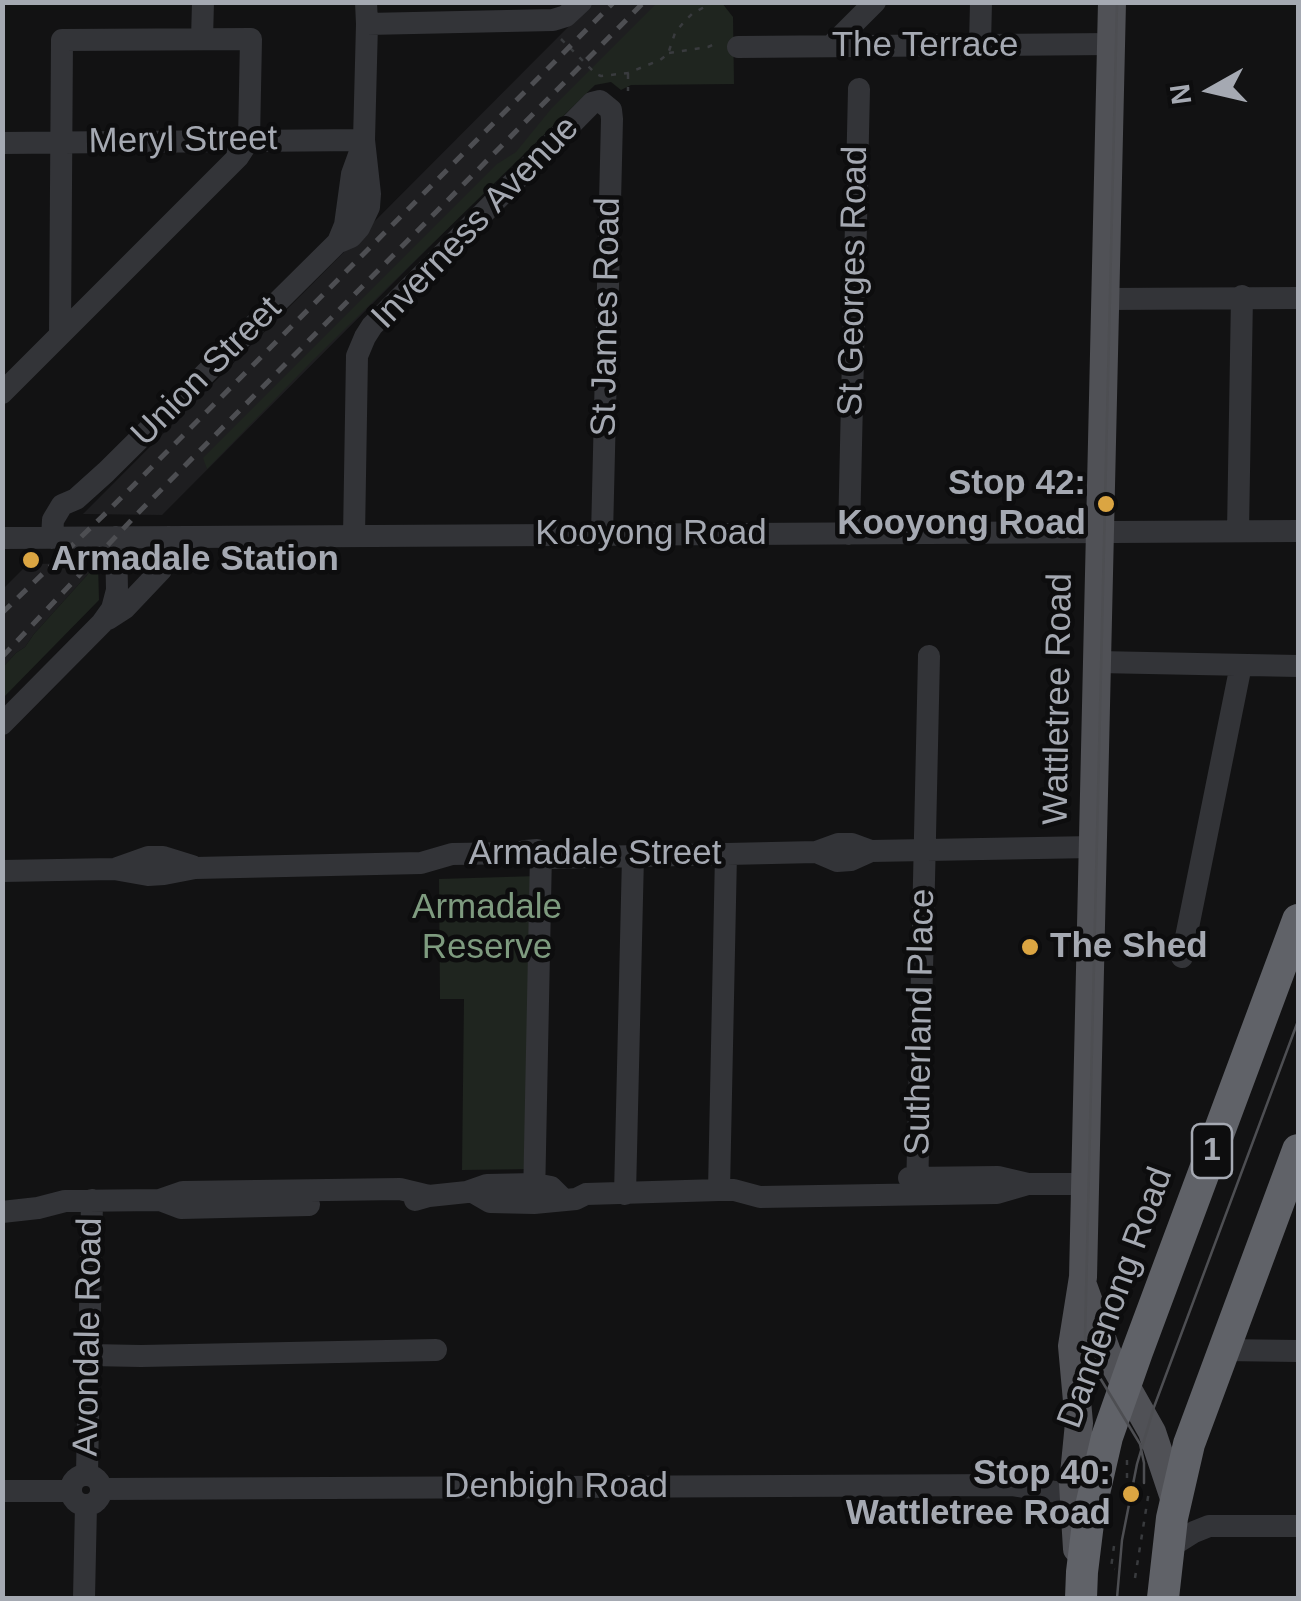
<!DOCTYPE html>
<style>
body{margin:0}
#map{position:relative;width:1301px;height:1601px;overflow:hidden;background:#121213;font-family:Arial,sans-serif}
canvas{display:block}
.frame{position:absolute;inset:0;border:5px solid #a5a9b2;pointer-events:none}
.north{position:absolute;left:1161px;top:40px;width:100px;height:100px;-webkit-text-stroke:8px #0d0d0e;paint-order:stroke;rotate:262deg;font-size:28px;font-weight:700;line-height:40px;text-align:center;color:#a5a9b2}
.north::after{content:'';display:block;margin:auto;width:35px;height:45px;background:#a5a9b2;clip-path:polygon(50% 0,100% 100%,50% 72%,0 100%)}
</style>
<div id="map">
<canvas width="1301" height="1601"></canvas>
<div class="frame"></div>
<div class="north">N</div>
</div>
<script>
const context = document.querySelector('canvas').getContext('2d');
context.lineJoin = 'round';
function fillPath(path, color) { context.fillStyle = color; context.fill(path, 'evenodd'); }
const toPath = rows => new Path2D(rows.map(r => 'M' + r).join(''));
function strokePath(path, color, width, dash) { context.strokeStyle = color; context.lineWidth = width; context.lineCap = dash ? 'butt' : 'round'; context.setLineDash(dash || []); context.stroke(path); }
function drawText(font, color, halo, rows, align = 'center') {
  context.font = font + ' Arial,sans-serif'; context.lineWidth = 9; context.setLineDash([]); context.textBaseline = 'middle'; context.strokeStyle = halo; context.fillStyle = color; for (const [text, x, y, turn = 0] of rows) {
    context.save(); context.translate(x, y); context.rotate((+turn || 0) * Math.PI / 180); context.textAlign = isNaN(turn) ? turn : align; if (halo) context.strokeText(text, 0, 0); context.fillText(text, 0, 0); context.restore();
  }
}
const built = toPath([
 [592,3,672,3,162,515,83,514],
 [98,563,34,634,25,647,16,653,3,667,3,589,28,564]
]);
const green = toPath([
 [657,3,722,3,733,17,734,84,631,85,621,90,611,82,595,85,312,361,207,469,203,458,497,164,516,152,551,109],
 [98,563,99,600,3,698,3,667,16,653,25,647,34,634],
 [538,876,536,1169,462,1170,464,999,440,999,439,879]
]);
const path = toPath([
 [561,39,596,74,601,76,628,73,660,60,668,54,675,33,683,23,693,13,714,2],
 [669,53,708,47,719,42],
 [628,74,628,91],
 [1127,1491,1127,1458],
 [1114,1546,1111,1568,1115,1569],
 [1135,1578,1149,1491]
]);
const minor = toPath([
 [367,24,553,20,566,16,581,2],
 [202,39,203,2],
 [980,45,981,2],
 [831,46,875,2],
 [738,47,1112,44],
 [2,143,364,140],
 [338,242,345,225,352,174,360,152],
 [1106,299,1298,298],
 [2,393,238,157,249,140,251,39,62,40,60,333],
 [1238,531,1242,296],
 [849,534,859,89],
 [354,536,357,356,365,337,372,326,592,103,600,101,611,110,612,119,602,535],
 [2,538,1298,531],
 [52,538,53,520,62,505,76,499,106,472,337,243,351,237,359,228,369,207,370,194,364,140,367,24,366,2],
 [108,619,125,608,161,570,167,556,168,537],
 [1098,662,1298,666],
 [2,724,102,623,112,609,117,590,116,537],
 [816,852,837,861,851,860,871,851],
 [117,868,148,857,163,857,192,866],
 [2,871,114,869,148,875,164,874,195,868,421,863,452,854,518,853,525,851,537,850,549,858,816,852,838,844,852,844,871,851,1093,847],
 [1182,957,1241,665],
 [909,1178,998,1177,1028,1184,1085,1184],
 [719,1190,726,854],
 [471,1191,490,1202,534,1203,576,1199,586,1194,719,1190,734,1190,760,1197,997,1193,1028,1184],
 [625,1194,633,856],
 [917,1194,929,656],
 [534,1199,541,853],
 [160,1200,181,1208,309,1205],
 [415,1200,429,1196,467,1192,487,1185,535,1184,551,1187,564,1200],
 [2,1212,38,1208,65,1201,160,1200,183,1192,400,1189,429,1196],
 [1223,1350,1298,1351],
 [90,1355,141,1356,436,1350],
 [87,1474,92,1200],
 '71 1490a15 15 0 1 1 30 0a15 15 0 1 1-30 0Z',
 [101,1489,1011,1485,1056,1492,1073,1505],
 [2,1491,70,1491],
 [1167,1549,1194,1532,1209,1526,1298,1526],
 [84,1598,86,1505]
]);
const major = toPath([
 [1084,1288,1107,1352,1152,1432,1175,1501],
 [1077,1549,1073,1484,1079,1423,1072,1346,1083,1277,1112,2]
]);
const highway = toPath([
 [1081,1598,1082,1572,1089,1515,1107,1437,1137,1352,1298,920],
 [1163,1598,1172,1518,1189,1444,1298,1150]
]);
const tram = toPath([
 [1117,2,1085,1337,1091,1363,1140,1444,1144,1463,1144,1483],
 [1117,1598,1122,1540,1137,1464,1154,1407,1298,1021]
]);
const rail = toPath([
 [2,613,108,511,614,2],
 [2,657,140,511,644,2]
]);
const markers = [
 [1106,504,10,"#dba542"],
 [31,560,10,"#dba542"],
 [1030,947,10,"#dba542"],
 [1131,1494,10,"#dba542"]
];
const shields = [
 [1212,1151,40]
];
const shieldNames = [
 ["1",1212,1151]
];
const streetNames = [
 ["The Terrace",925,46],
 ["Meryl Street",183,141,-1],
 ["Inverness Avenue",476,223,-46],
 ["St Georges Road",854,281,-89],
 ["St James Road",607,317,-89],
 ["Union Street",207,372,-45],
 ["Kooyong Road",651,534],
 ["Wattletree Road",1059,699,-89],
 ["Armadale Street",595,854],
 ["Sutherland Place",921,1022,-89],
 ["Dandenong Road",1116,1298,-70],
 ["Avondale Road",89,1337,-89],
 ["Denbigh Road",556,1487]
];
const poiNames = [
 ["Stop 42:",1086,484],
 ["Kooyong Road",1086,524],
 ["Armadale Station",51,560,"left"],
 ["The Shed",1050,947,"left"],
 ["Stop 40:",1111,1474],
 ["Wattletree Road",1111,1514]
];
const parkNames = [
 ["Armadale",487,908],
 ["Reserve",487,948]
];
fillPath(built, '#1e1e20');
fillPath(green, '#1f251f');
strokePath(path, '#393b3e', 2.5, [5, 8]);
strokePath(minor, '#333438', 22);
strokePath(major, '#505156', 28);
strokePath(highway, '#606268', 32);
strokePath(tram, '#4d4e52', 2.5);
strokePath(rail, '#4d4e52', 5, [12, 10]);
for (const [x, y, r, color] of markers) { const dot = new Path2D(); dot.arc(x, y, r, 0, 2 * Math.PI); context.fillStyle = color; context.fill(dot); strokePath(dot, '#0d0d0e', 4); }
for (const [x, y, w] of shields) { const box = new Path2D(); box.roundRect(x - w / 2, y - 27, w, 54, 8); context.fillStyle = '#0d0d0e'; context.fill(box); strokePath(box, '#a5a9b2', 2.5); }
drawText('bold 32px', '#a5a9b2', null, shieldNames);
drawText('35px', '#a5a9b2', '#0d0d0e', streetNames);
drawText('bold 35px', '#a5a9b2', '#0d0d0e', poiNames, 'right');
drawText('35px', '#7e9b7f', '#0d0d0e', parkNames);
</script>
